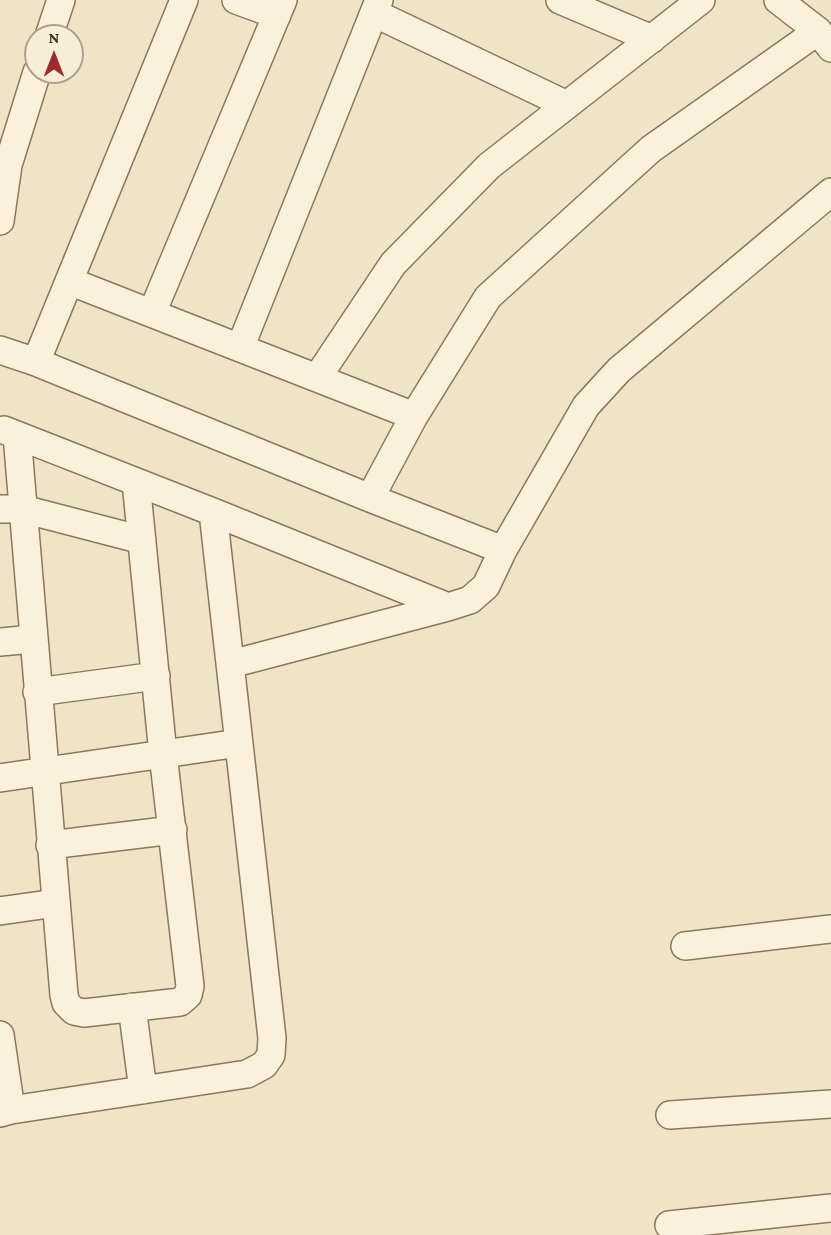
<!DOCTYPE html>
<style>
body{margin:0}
#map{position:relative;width:831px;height:1235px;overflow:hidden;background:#f0e4c8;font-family:"Crimson Pro",serif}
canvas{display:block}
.north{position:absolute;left:24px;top:24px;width:60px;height:60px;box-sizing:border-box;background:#f7eed8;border:2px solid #ada18e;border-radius:50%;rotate:0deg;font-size:16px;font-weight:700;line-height:24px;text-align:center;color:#3d2e20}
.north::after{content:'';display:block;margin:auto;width:21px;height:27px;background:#9e2a2b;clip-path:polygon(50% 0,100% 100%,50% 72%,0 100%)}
</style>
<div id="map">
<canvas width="831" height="1235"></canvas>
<div class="north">N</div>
</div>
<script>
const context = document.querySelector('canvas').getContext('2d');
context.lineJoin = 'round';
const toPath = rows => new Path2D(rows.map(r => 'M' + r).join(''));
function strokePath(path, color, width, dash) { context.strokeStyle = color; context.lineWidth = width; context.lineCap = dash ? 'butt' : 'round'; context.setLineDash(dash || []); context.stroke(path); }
const minor = toPath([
 [236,0,277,15],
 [560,0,652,39],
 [778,0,818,31,831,48],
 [374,13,567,105],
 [49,36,61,0],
 [0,221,8,165,37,72],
 [69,281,414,416],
 [152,313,283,0],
 [240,348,379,0],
 [0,350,36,362,184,0],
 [36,362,370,498,503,550,586,406,619,370,831,192],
 [317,378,393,264,489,166,701,0],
 [4,430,213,512,448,607,470,600,486,586,503,550],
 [17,435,64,995,66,1003,74,1011,84,1013,180,1002,188,995,190,986,163,754,136,482],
 [370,498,414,416,488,297,651,149,818,31],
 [0,509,23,509,142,540],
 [0,642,33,639],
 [231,664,448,607],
 [37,692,156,676],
 [0,778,239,743],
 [50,845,173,830],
 [0,911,56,903],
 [685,946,831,929],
 [132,1007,143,1090],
 [0,1035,11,1110,0,1113],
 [11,1110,247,1074,264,1065,271,1055,272,1038,213,512],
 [670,1115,831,1104],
 [669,1225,831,1208]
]);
strokePath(minor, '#8d765c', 30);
strokePath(minor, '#faf1dc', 27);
</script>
